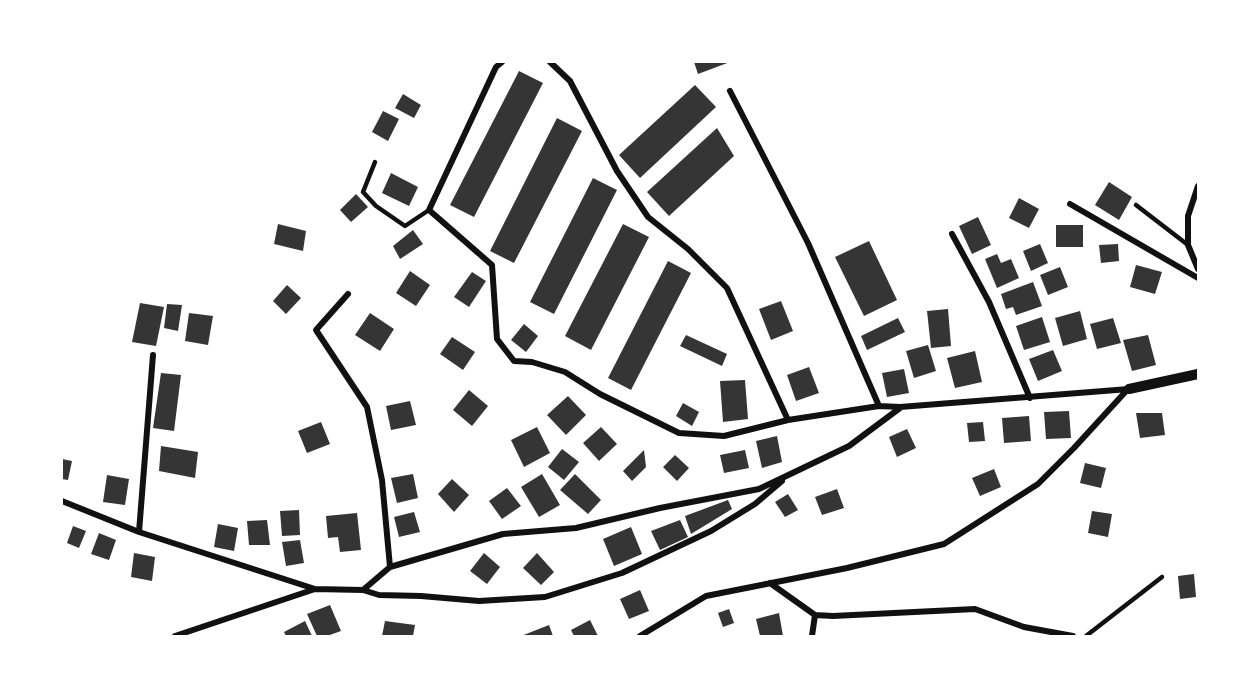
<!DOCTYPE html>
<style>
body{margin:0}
#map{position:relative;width:1260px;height:698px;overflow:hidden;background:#fff;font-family:"Public Sans",sans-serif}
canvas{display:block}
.frame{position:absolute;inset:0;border:63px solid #fff;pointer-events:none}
</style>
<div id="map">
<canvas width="1260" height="698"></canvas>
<div class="frame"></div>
</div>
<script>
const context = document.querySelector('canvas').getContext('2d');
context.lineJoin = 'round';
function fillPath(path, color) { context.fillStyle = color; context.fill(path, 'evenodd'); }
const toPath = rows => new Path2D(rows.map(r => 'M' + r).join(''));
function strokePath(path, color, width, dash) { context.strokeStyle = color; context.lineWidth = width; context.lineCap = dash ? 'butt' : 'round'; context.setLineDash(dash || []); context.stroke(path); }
const building = toPath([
 [694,62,730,62,698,74],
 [519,71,543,83,474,217,450,205],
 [695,85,716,107,640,178,619,155],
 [403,94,421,105,414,118,395,108],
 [383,111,399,119,388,141,372,132],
 [557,118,582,131,514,263,490,251],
 [717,128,734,156,669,216,647,192],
 [391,173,418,187,409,206,382,193],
 [593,178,617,190,554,314,530,302],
 [1109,182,1132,197,1119,220,1095,205],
 [356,194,368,207,351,222,340,210],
 [1019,198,1039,209,1029,228,1009,218],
 [978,217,991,245,972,254,959,226],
 [278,224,306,231,303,251,274,244],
 [623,224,649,237,591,350,565,336],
 [1056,225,1083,225,1083,247,1056,247],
 [413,230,423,244,400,259,393,246],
 [869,241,897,300,864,316,835,257],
 [1040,244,1048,263,1031,271,1023,251],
 [1118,244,1119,261,1101,263,1099,245],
 [997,254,1001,263,1011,259,1019,278,997,288,985,259],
 [668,261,691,273,631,390,608,378],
 [1136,265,1162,272,1155,294,1130,287],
 [1060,267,1068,287,1048,295,1040,275],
 [410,271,430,285,416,306,396,293],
 [472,272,486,281,469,307,454,297],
 [1033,282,1042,306,1016,315,1013,307,1006,309,1001,294],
 [287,285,301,298,286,314,273,301],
 [781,301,793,331,771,340,759,309],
 [140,303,164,307,156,346,132,342],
 [167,304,182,305,178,331,164,328],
 [948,309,951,346,931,348,927,311],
 [1080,311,1087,339,1063,346,1055,318],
 [189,313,213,316,208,345,185,341],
 [370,313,394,329,380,351,355,335],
 [1042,317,1050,342,1024,350,1016,326],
 [898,318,905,332,867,350,861,336],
 [1113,318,1121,343,1097,349,1090,324],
 [524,324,538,336,526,352,511,340],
 [686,335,727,354,722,366,680,346],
 [1148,335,1156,365,1132,371,1123,340],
 [452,337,475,352,463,370,440,354],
 [928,345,936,371,914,378,906,351],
 [1053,350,1062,371,1038,381,1029,359],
 [975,351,982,382,955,388,947,358],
 [809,367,819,393,796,401,787,375],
 [904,369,909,393,887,397,882,373],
 [161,373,181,375,174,431,153,428],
 [745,380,748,419,723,422,720,381],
 [469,390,488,406,472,426,453,410],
 [568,396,586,415,566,435,547,415],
 [410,401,416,425,391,430,386,406],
 [683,403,699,412,692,426,676,416],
 [1069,411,1071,438,1046,439,1044,412],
 [1136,413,1162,413,1165,435,1140,438],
 [1029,416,1031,441,1004,443,1002,418],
 [321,422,330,444,307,453,298,431],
 [983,422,985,441,969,442,967,423],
 [537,427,550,453,524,467,511,440],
 [601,427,617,444,599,461,583,443],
 [907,429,916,448,897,457,889,437],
 [777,436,782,462,762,468,756,441],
 [161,446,198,452,195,478,159,471],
 [562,449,579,462,564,480,548,467],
 [644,450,646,467,632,481,623,471],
 [745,450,749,468,724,473,720,455],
 [675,455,689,468,677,481,663,467],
 [62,459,72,461,68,480,62,479],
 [1085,463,1106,468,1101,488,1080,483],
 [994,469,1001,487,980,496,972,478],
 [413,474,418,498,397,503,391,478],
 [542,474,560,505,539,517,521,487],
 [575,474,601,500,588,514,560,490],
 [107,475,129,479,125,505,103,502],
 [452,479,469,495,454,512,438,494],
 [507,488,521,506,502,519,489,501],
 [837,489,844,508,822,515,815,497],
 [788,494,798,510,785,517,775,502],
 [728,500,732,509,691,534,685,516],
 [299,510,300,535,282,536,280,511],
 [1092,511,1112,514,1108,537,1088,533],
 [414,512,420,532,399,537,394,517],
 [357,513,361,550,340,552,338,537,328,538,326,516],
 [267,520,270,545,249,545,247,521],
 [680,520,688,537,660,550,651,531],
 [218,524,238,528,234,551,214,547],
 [73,526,86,531,79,548,67,543],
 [631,527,642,554,614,566,603,539],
 [99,533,116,540,109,560,91,554],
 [300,540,304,563,286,566,282,542],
 [134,553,155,557,152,581,131,577],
 [484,553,500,567,487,584,470,571],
 [537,553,554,572,541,585,523,568],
 [1194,574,1196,597,1180,599,1178,576],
 [640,590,649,611,629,619,620,599],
 [330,605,341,631,327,636,317,636,307,614],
 [729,609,734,623,723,627,718,613],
 [779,613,783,636,760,636,756,619],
 [590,620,598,636,574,636,571,630],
 [305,621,312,636,286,636,284,632],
 [385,621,415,625,413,636,382,636],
 [549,625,553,636,521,636]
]);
const service = toPath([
 [375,162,363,192,376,206,405,226,429,210],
 [1136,205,1188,245],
 [1086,636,1162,577]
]);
const minor = toPath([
 [502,62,496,67,429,210,492,265,497,339,514,361,532,362,565,372,600,394,679,433,724,436,788,420,879,406,900,407,1129,389],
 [550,62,570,81,617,171,648,217,688,249,727,288,788,420],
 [730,91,808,243,879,406],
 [1198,186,1188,216,1188,245,1198,269],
 [1070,204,1198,278],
 [952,234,989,302,1030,398],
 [348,294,316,330,367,407,382,480,390,567],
 [153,355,139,532,315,589],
 [62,501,139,532],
 [770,583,815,615,812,636],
 [363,590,379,595,421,596,479,601,545,597,622,573,711,531,755,504,782,481],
 [815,615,833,616,975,609,1024,627,1073,636],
 [175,636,315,589,363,590,390,567,503,534,576,528,660,508,759,489,849,446,900,408],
 [640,636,706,596,847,568,944,544,1038,484,1074,448,1128,389]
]);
const tertiary = toPath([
 [1129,389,1198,374]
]);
fillPath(building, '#353535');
strokePath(service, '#111', 4.5);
strokePath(minor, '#111', 6);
strokePath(tertiary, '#111', 10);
</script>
